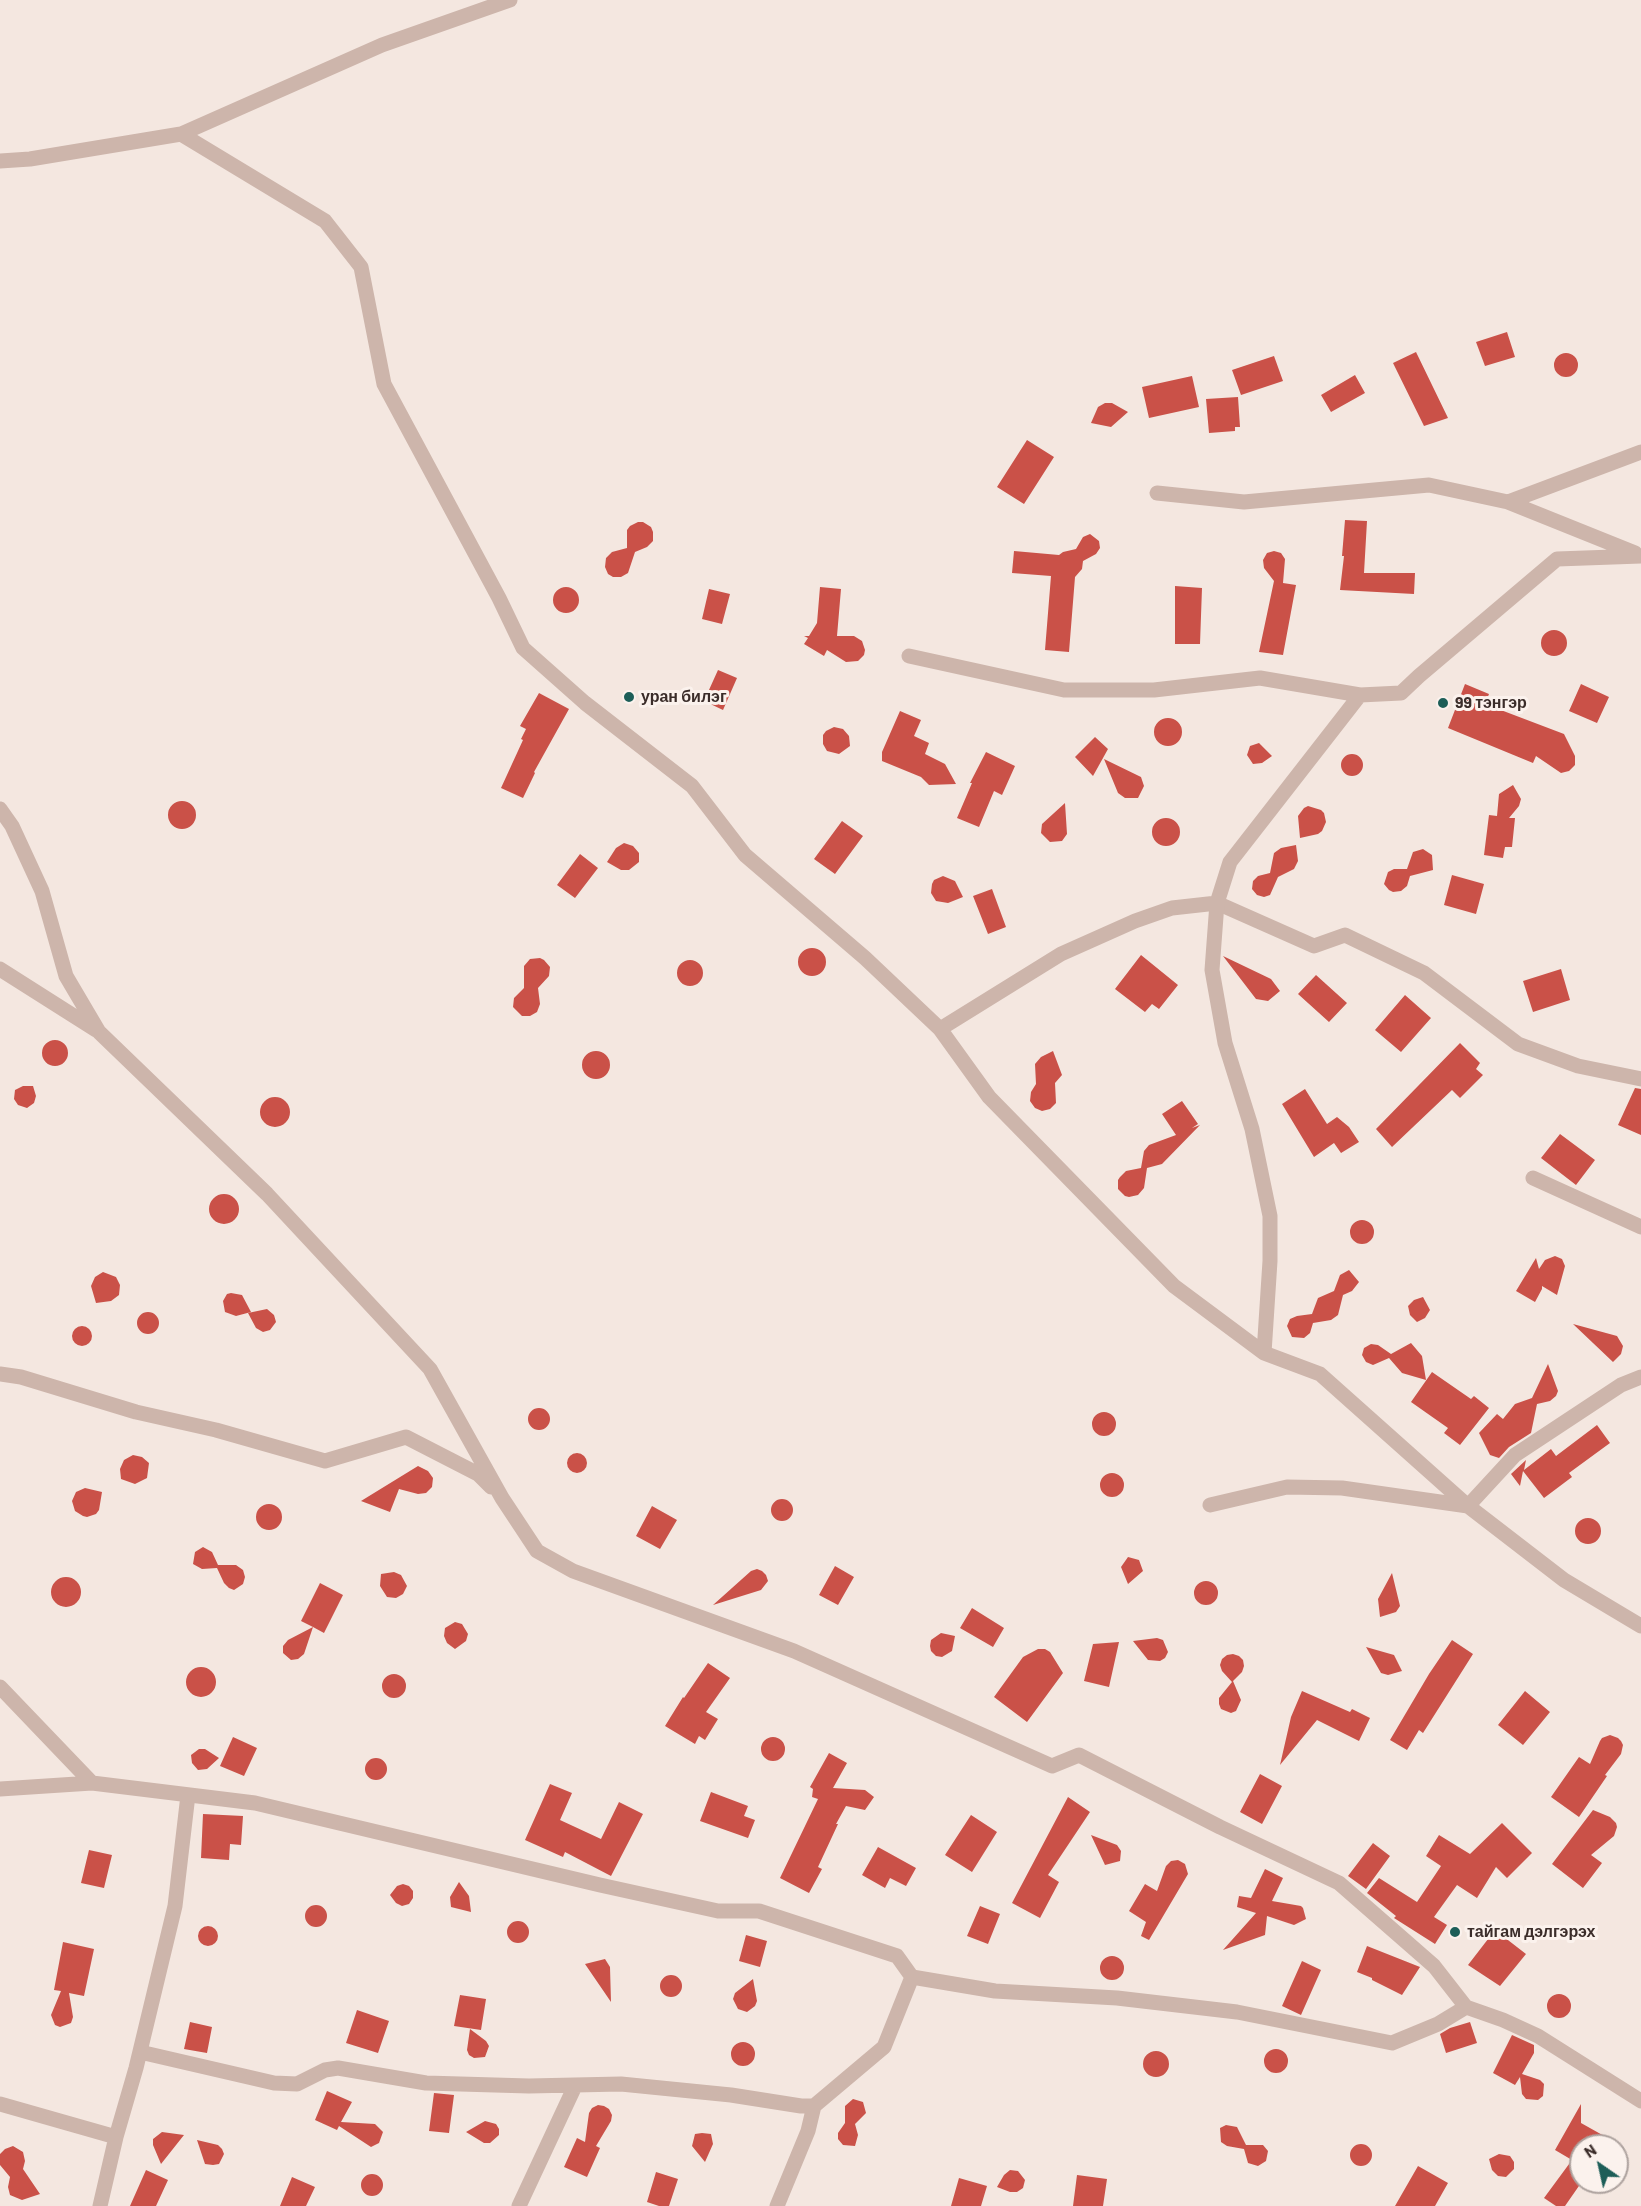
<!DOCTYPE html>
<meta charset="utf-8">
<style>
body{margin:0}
#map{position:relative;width:1641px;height:2206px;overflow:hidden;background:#f4e7e0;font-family:Barlow,sans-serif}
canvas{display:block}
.north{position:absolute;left:1569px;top:2134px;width:60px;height:60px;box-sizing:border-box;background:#fbf2ed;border:2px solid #aea39f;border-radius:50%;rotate:326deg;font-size:16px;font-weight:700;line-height:24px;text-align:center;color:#3b2d2a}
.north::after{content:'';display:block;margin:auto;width:21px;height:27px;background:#1d5e58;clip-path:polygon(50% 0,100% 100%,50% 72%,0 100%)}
</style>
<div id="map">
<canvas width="1641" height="2206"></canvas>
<div class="north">N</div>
</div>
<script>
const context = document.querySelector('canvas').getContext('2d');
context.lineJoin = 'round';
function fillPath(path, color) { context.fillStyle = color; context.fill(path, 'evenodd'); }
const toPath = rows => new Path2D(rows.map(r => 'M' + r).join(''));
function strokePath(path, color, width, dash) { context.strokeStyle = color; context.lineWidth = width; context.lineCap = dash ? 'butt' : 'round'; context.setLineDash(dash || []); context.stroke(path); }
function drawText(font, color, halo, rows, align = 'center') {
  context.font = font + ' Barlow,sans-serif'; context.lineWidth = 6; context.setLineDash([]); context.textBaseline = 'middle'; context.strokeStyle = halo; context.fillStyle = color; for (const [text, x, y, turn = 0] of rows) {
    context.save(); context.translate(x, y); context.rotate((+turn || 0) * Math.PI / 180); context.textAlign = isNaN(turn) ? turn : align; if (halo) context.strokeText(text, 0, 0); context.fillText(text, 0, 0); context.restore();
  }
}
const building = toPath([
 [1507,332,1515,357,1485,366,1476,342],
 [1416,352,1448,418,1424,426,1393,363],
 '1554 365a12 12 0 1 1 24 0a12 12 0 1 1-24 0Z',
 [1274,356,1283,381,1241,395,1232,370],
 [1355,375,1365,393,1331,412,1321,395],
 [1192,376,1199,407,1149,418,1142,387],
 [1238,397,1240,427,1235,427,1235,431,1209,433,1206,399],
 [1105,403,1112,403,1128,412,1111,427,1091,423,1098,407],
 [1027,440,1054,457,1024,504,997,487],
 [1345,520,1367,521,1364,573,1415,573,1414,594,1340,590,1344,556,1342,556],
 [638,522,643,522,651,527,653,532,653,541,647,547,635,552,628,573,621,577,613,577,608,574,605,567,606,558,612,552,627,548,627,530,630,526],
 [1090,534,1099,541,1100,548,1096,554,1083,561,1082,569,1075,577,1069,652,1045,650,1051,576,1012,573,1014,551,1059,555,1063,552,1076,549,1083,537],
 [1274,551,1281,553,1285,559,1283,583,1296,585,1283,655,1259,652,1274,581,1264,568,1263,560,1267,553],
 [1175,586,1202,588,1200,644,1175,644],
 '553 600a13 13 0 1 1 26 0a13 13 0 1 1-26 0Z',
 [820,587,841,589,837,636,854,636,862,641,865,650,864,655,858,661,846,662,827,650,824,656,804,644,808,638,804,636,809,636,817,623],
 [709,589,730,594,722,624,702,619],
 '1541 643a13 13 0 1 1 26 0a13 13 0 1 1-26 0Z',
 [718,670,737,678,723,710,704,701],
 [1465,684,1489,694,1485,704,1564,734,1575,756,1575,765,1569,771,1561,773,1536,756,1533,763,1448,728],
 [1581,684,1609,697,1597,723,1569,711],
 [539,693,569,709,534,772,535,773,523,798,501,788,523,740,521,739,526,729,520,726],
 [900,711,921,720,914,736,929,743,925,754,945,764,956,784,929,785,921,777,882,761,882,752],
 '1154 732a14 14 0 1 1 28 0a14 14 0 1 1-28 0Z',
 [834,727,843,729,849,736,850,746,839,754,827,751,823,744,823,735,826,731],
 [1095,737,1108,749,1093,776,1075,757],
 [1259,743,1272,756,1262,763,1253,764,1247,755,1250,746],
 [986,752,1015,766,1002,795,994,791,979,827,957,818,972,783,970,783],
 '1341 765a11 11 0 1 1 22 0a11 11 0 1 1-22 0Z',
 [1104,759,1141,777,1144,786,1138,798,1125,798,1118,793],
 [1513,785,1521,799,1519,806,1509,818,1515,818,1512,847,1505,847,1503,858,1484,855,1489,815,1497,816,1499,794],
 '168 815a14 14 0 1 1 28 0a14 14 0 1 1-28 0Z',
 [1065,803,1067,834,1062,841,1050,842,1041,833,1042,824],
 [1308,806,1321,810,1324,813,1326,822,1322,831,1318,834,1300,838,1298,816,1304,808],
 '1152 832a14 14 0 1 1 28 0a14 14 0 1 1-28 0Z',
 [842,821,863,836,835,874,814,859],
 [624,843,633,846,639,853,639,862,629,870,621,870,607,862,616,848],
 [1296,845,1298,861,1294,869,1278,877,1270,895,1264,897,1257,895,1252,889,1253,881,1258,876,1270,873,1274,853,1281,848],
 [1423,849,1432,855,1433,870,1410,876,1407,886,1401,891,1393,892,1389,890,1384,884,1388,872,1394,869,1407,869,1413,852],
 [580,854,598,868,575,898,557,885],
 [1452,875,1484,884,1476,914,1444,905],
 [943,876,955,881,963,897,948,903,936,901,931,893,932,884,934,880],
 [992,889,1006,927,988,934,973,896],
 '798 962a14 14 0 1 1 28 0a14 14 0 1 1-28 0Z',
 [1141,955,1178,985,1159,1009,1152,1004,1145,1012,1115,989],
 [1223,956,1271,979,1280,991,1268,1001,1256,999],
 [540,958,544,960,550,967,549,976,538,988,540,1004,537,1012,530,1016,522,1016,513,1007,514,998,524,988,524,966,530,959],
 '677 973a13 13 0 1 1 26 0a13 13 0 1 1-26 0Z',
 [1561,969,1570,1000,1533,1012,1523,981],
 [1316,975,1347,1003,1329,1022,1298,994],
 [1405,995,1431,1018,1401,1052,1375,1030],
 '42 1053a13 13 0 1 1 26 0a13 13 0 1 1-26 0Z',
 [1460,1043,1480,1063,1476,1069,1483,1075,1460,1098,1452,1090,1392,1147,1376,1129],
 [1053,1051,1062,1075,1055,1083,1056,1103,1050,1109,1042,1111,1035,1108,1030,1101,1031,1092,1036,1084,1035,1064,1041,1057],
 '582 1065a14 14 0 1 1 28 0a14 14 0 1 1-28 0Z',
 [23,1086,33,1086,36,1096,34,1103,27,1108,18,1105,14,1099,15,1090],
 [1635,1088,1641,1089,1641,1135,1618,1125],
 [1305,1089,1327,1124,1337,1117,1349,1127,1359,1142,1341,1153,1334,1143,1314,1157,1282,1104],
 '260 1112a15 15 0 1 1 30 0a15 15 0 1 1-30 0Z',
 [1182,1101,1198,1124,1192,1128,1200,1125,1162,1164,1147,1168,1144,1188,1138,1195,1129,1197,1125,1196,1118,1189,1118,1180,1120,1177,1126,1171,1141,1168,1144,1151,1149,1145,1176,1135,1162,1114],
 [1560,1134,1595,1160,1576,1185,1541,1158],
 '209 1209a15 15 0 1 1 30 0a15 15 0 1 1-30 0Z',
 '1350 1232a12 12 0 1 1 24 0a12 12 0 1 1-24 0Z',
 [1555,1256,1562,1259,1565,1266,1557,1295,1542,1286,1542,1289,1535,1302,1516,1291,1536,1258,1539,1269,1545,1260],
 [1349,1270,1359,1282,1352,1291,1343,1295,1338,1315,1331,1320,1313,1323,1310,1333,1304,1338,1292,1337,1287,1326,1290,1319,1297,1316,1312,1314,1318,1298,1334,1291,1340,1275],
 [103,1272,116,1277,120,1285,119,1295,111,1301,96,1303,91,1286,95,1277],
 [231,1293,242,1295,251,1312,236,1316,225,1312,223,1301,227,1294],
 [1423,1297,1430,1310,1425,1318,1417,1322,1410,1315,1408,1306,1414,1300],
 [267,1309,274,1315,276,1322,270,1330,263,1332,256,1328,248,1313],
 '137 1323a11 11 0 1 1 22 0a11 11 0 1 1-22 0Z',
 [1573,1324,1617,1336,1623,1346,1621,1354,1613,1362],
 '72 1336a10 10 0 1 1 20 0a10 10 0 1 1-20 0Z',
 [1411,1343,1422,1356,1426,1380,1402,1373,1389,1358,1373,1365,1366,1362,1362,1355,1364,1348,1371,1344,1378,1345,1391,1354],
 [1548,1364,1558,1391,1556,1396,1550,1401,1537,1404,1531,1433,1509,1447,1499,1458,1490,1455,1479,1433,1497,1414,1503,1419,1515,1404,1532,1398],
 [1432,1372,1471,1399,1474,1396,1489,1408,1460,1445,1444,1433,1448,1428,1411,1402],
 '528 1419a11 11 0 1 1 22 0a11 11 0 1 1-22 0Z',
 '1092 1424a12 12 0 1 1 24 0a12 12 0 1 1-24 0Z',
 [1597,1425,1610,1443,1569,1473,1572,1477,1544,1498,1523,1471,1520,1486,1511,1474,1526,1460,1524,1470,1551,1449,1556,1456],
 '567 1463a10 10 0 1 1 20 0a10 10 0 1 1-20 0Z',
 [133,1455,142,1457,149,1463,147,1478,135,1484,121,1479,120,1469,124,1460],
 [418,1466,428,1471,433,1478,432,1487,426,1493,418,1494,399,1489,390,1512,361,1501],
 '1100 1485a12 12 0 1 1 24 0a12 12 0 1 1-24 0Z',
 [85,1488,102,1492,99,1510,96,1514,87,1517,83,1516,75,1511,72,1501,76,1492],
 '771 1510a11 11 0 1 1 22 0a11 11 0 1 1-22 0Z',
 '256 1517a13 13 0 1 1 26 0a13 13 0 1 1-26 0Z',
 [652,1506,677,1520,660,1549,636,1536],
 '1575 1531a13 13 0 1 1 26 0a13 13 0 1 1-26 0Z',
 [203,1547,212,1552,218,1565,236,1565,243,1570,245,1577,243,1584,234,1590,229,1588,224,1583,217,1568,202,1569,193,1564,195,1552],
 [1128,1557,1139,1560,1143,1571,1128,1584,1121,1567],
 [835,1566,854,1577,838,1605,819,1595],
 [757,1569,762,1571,766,1575,768,1581,761,1590,713,1605,751,1571],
 [394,1572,401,1575,407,1586,403,1594,396,1598,387,1597,380,1586,381,1574],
 [1392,1573,1400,1606,1396,1612,1380,1617,1378,1599],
 '51 1592a15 15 0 1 1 30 0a15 15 0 1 1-30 0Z',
 '1194 1593a12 12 0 1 1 24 0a12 12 0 1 1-24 0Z',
 [320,1583,343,1595,324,1633,313,1627,304,1654,298,1659,291,1660,283,1653,283,1646,288,1640,313,1627,301,1621],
 [972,1608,1004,1628,993,1647,960,1628],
 [455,1622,462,1624,468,1634,466,1641,455,1649,447,1643,444,1636,445,1628],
 [941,1633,955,1636,952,1651,942,1657,936,1656,931,1651,930,1646,931,1640],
 [1157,1638,1163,1640,1168,1652,1165,1658,1160,1661,1148,1660,1133,1641],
 [1452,1640,1473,1654,1423,1733,1419,1730,1407,1750,1390,1740,1429,1674],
 [1119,1642,1109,1687,1084,1681,1093,1644],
 [1366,1647,1394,1655,1402,1671,1388,1675,1381,1673],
 [1038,1649,1045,1649,1050,1652,1063,1673,1027,1722,994,1697,1023,1657],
 [1233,1654,1239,1656,1243,1660,1244,1666,1242,1672,1233,1681,1241,1700,1236,1711,1231,1713,1221,1709,1219,1704,1219,1698,1232,1682,1222,1671,1220,1665,1222,1659,1227,1655],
 [708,1663,730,1678,706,1712,718,1719,705,1740,699,1736,695,1744,665,1726,683,1697,684,1698],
 '186 1682a15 15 0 1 1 30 0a15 15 0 1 1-30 0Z',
 '382 1686a12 12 0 1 1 24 0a12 12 0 1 1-24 0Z',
 [1302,1691,1350,1712,1352,1709,1370,1718,1359,1741,1317,1720,1280,1765,1291,1717],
 [1525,1691,1550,1712,1523,1745,1498,1725],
 [1610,1735,1618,1738,1621,1741,1623,1745,1621,1754,1605,1775,1607,1776,1579,1817,1551,1797,1579,1757,1590,1764,1600,1741,1602,1738],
 [233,1737,257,1748,244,1776,220,1766],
 '761 1749a12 12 0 1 1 24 0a12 12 0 1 1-24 0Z',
 [199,1749,205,1749,219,1758,207,1769,198,1770,192,1763,191,1755],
 [829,1753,847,1763,833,1788,865,1790,874,1797,865,1810,846,1806,836,1824,838,1824,818,1867,822,1869,809,1893,780,1878,818,1799,812,1797,813,1789,810,1787],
 '365 1769a11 11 0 1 1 22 0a11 11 0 1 1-22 0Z',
 [1260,1774,1282,1786,1262,1824,1240,1812],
 [550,1784,572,1793,560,1820,601,1839,619,1802,643,1814,611,1876,565,1852,563,1857,525,1840],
 [711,1792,748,1806,744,1816,755,1820,748,1838,700,1821],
 [1068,1797,1090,1812,1048,1875,1059,1882,1040,1918,1012,1903],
 [1593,1810,1610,1817,1616,1823,1617,1827,1614,1836,1591,1855,1602,1863,1583,1888,1552,1864],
 [203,1814,243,1816,241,1845,230,1844,229,1860,201,1858],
 [971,1815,997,1832,972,1872,945,1855],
 [1502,1823,1532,1853,1507,1878,1496,1867,1477,1898,1457,1885,1434,1917,1447,1925,1435,1944,1394,1918,1396,1916,1367,1893,1379,1878,1417,1902,1441,1866,1426,1856,1439,1835,1470,1854],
 [1091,1835,1117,1845,1121,1851,1120,1861,1105,1865],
 [1373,1843,1390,1856,1366,1889,1348,1876],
 [878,1847,916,1868,906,1886,890,1878,885,1888,862,1875],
 [89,1850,112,1855,104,1888,81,1883],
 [1178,1860,1185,1864,1188,1874,1149,1940,1141,1936,1146,1922,1129,1911,1145,1884,1157,1891,1166,1866,1171,1861],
 [1265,1869,1283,1878,1272,1901,1301,1906,1303,1908,1306,1919,1294,1925,1267,1916,1265,1935,1223,1950,1256,1913,1237,1907,1239,1896,1251,1898],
 [459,1882,469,1896,471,1912,451,1907,450,1897],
 [403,1884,409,1886,413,1891,413,1898,409,1904,402,1906,396,1903,390,1895,397,1886],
 '305 1916a11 11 0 1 1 22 0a11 11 0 1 1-22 0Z',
 [980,1906,1000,1914,988,1944,967,1936],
 '507 1932a11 11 0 1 1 22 0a11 11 0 1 1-22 0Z',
 '198 1936a10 10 0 1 1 20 0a10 10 0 1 1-20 0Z',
 [1495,1930,1526,1954,1500,1986,1468,1965],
 [746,1935,767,1941,760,1967,739,1961],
 [63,1942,94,1949,84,1996,69,1993,73,2017,71,2023,60,2027,55,2025,51,2015,61,1991,54,1990],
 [1367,1946,1420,1967,1402,1995,1372,1980,1372,1978,1357,1972],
 '1100 1968a12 12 0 1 1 24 0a12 12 0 1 1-24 0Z',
 [605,1959,610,1967,611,2002,585,1964],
 [1302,1961,1321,1970,1301,2015,1282,2006],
 '660 1986a11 11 0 1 1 22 0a11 11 0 1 1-22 0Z',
 [753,1979,757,2001,755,2006,747,2012,738,2009,733,1999,735,1993],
 '1547 2006a12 12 0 1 1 24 0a12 12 0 1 1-24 0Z',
 [460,1995,486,1999,481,2030,454,2026],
 [357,2010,389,2021,378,2053,346,2043],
 [190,2022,212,2027,207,2053,184,2049],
 [1470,2022,1477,2043,1446,2053,1440,2034,1450,2028],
 [470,2029,486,2041,489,2046,485,2057,474,2058,469,2055,467,2050],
 [1512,2035,1534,2045,1534,2053,1522,2074,1540,2080,1544,2084,1543,2096,1538,2100,1526,2099,1522,2094,1520,2077,1515,2085,1493,2073],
 '731 2054a12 12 0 1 1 24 0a12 12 0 1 1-24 0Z',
 '1264 2061a12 12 0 1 1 24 0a12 12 0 1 1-24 0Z',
 '1143 2064a13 13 0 1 1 26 0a13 13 0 1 1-26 0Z',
 [327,2091,352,2102,341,2122,375,2124,383,2132,379,2143,371,2147,339,2126,337,2130,315,2120],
 [434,2093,454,2095,449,2133,429,2131],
 [853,2099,863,2102,866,2113,855,2124,858,2135,855,2146,843,2145,838,2139,838,2133,845,2123,845,2106],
 [1581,2104,1581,2123,1622,2146,1581,2146,1581,2183,1565,2206,1556,2206,1544,2198,1572,2160,1555,2150],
 [598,2105,604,2106,609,2109,612,2115,611,2121,596,2146,600,2148,587,2177,564,2167,577,2138,585,2142,589,2113,592,2108],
 [485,2121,496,2124,499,2129,499,2135,490,2143,484,2143,466,2132],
 [1226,2125,1237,2127,1246,2145,1263,2145,1268,2151,1266,2161,1258,2166,1248,2163,1244,2149,1227,2146,1221,2142,1220,2128],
 [162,2132,184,2135,161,2164,153,2145,153,2139],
 [702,2133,711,2134,713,2144,705,2162,692,2146,695,2134],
 [197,2140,218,2145,222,2149,224,2154,219,2164,213,2165,205,2164],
 '1350 2155a11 11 0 1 1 22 0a11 11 0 1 1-22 0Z',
 [13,2146,23,2152,25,2161,23,2169,40,2194,22,2200,10,2195,8,2187,10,2177,0,2165,0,2154,5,2149],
 [1499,2154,1510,2156,1514,2162,1514,2169,1506,2177,1498,2176,1492,2170,1489,2159],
 [1418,2166,1448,2183,1435,2206,1395,2206],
 [146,2170,168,2180,156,2206,130,2206],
 [1010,2170,1018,2171,1025,2180,1023,2188,1017,2192,1010,2192,997,2187,1004,2175],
 [656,2172,678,2179,669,2206,659,2206,647,2202],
 '361 2185a11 11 0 1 1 22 0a11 11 0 1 1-22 0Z',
 [1077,2175,1107,2179,1103,2206,1073,2206],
 [292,2177,315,2187,306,2206,280,2206],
 [959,2178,987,2186,981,2206,951,2206]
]);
const lane = toPath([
 [1217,903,1314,946,1345,935,1424,973,1518,1044,1578,1066,1641,1079]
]);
const street = toPath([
 [181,134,382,45,510,0],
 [0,161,30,159,181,134,325,221,361,267,384,384,499,598,523,648,585,703,692,786,745,855,865,958,940,1029,989,1097,1174,1286,1264,1353,1320,1374,1468,1506,1564,1580,1641,1626],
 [1157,493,1244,502,1429,485,1508,502,1635,553],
 [1508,502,1641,452],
 [909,656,1064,690,1154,690,1260,678,1360,695,1401,693,1419,676,1557,559,1641,556],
 [0,809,12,826,42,891,66,976,99,1032,267,1194,430,1369,502,1498,537,1551,573,1571,794,1651,1052,1766,1079,1755,1220,1827,1339,1883,1434,1966,1466,2007,1503,2020,1538,2036,1641,2101],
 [1217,903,1212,970,1225,1043,1252,1129,1270,1216,1270,1261,1264,1353],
 [0,969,96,1030],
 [940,1029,1061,954,1135,921,1172,908,1217,903,1230,862,1360,695],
 [1533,1178,1641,1227],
 [0,1374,21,1377,136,1412,216,1430,325,1461,406,1437,478,1474,491,1487],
 [1210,1505,1287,1487,1342,1488,1468,1506,1515,1455,1621,1385,1641,1377],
 [0,1687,92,1783],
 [0,1789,92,1783,255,1803,600,1885,718,1911,759,1911,897,1956,912,1977,995,1991,1117,1998,1237,2012,1392,2043,1438,2024,1466,2007],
 [140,2052,274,2083,297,2084,325,2070,338,2068,426,2083,529,2086,621,2084,731,2095,801,2106,814,2106],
 [0,2104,116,2137],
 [100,2206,116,2137,136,2068,175,1906,188,1795],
 [519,2206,575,2086],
 [777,2206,808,2131,814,2106,884,2047,912,1977]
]);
const markers = [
 [629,697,6,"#1d5e58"],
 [1443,703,6,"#1d5e58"],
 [1455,1932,6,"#1d5e58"]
];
const poiNames = [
 ["уран билэг",641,697],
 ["99 тэнгэр",1455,703],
 ["тайгам дэлгэрэх",1467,1932]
];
fillPath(building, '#ca5148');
strokePath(lane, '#cdb5ab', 15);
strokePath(street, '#cdb5ab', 15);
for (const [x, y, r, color] of markers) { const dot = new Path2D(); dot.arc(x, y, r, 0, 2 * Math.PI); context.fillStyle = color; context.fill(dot); strokePath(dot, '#fbf2ed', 2); }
drawText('bold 16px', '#3b2d2a', '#fbf2ed', poiNames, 'left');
</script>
